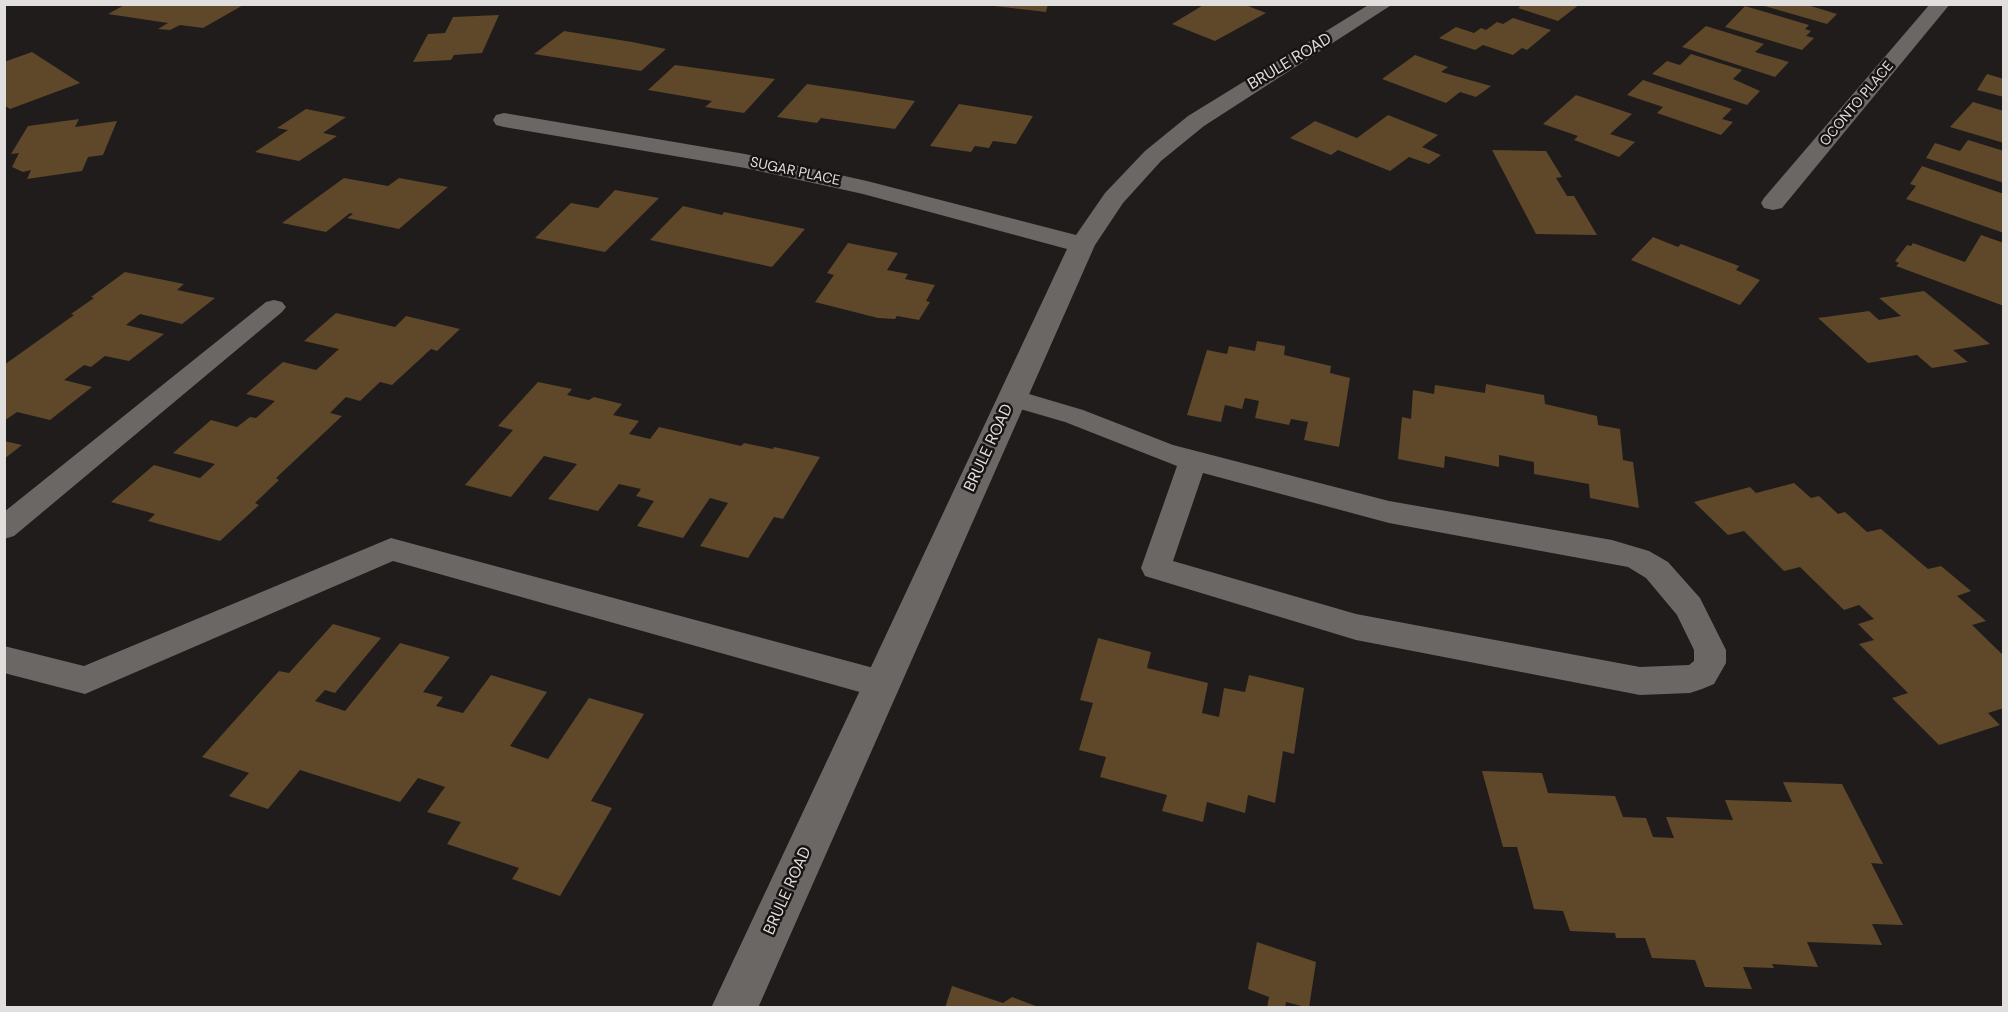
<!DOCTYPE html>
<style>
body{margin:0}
#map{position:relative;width:2008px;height:1012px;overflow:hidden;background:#1f1c1b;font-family:"DM Sans",sans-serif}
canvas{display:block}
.frame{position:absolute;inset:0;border:6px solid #e1dfde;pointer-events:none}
</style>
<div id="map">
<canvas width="2008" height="1012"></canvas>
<div class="frame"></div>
</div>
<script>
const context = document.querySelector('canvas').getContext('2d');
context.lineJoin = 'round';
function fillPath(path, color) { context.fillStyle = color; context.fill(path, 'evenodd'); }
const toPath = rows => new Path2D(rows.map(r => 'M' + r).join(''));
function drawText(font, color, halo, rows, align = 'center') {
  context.font = font + ' "DM Sans",sans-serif'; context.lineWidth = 5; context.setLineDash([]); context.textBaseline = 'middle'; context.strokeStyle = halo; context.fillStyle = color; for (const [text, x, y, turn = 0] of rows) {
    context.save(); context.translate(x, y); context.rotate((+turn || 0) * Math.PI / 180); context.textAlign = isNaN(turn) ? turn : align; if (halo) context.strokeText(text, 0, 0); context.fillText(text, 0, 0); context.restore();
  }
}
const building = toPath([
 [126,4,245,4,203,28,180,25,170,30,158,29,168,23,108,14],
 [977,4,1048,4,1046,12],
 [1205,4,1243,4,1266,13,1215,41,1172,24],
 [1523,4,1580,4,1558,21,1518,8],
 [1813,4,1811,6,1837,14,1827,24,1761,5],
 [1745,6,1809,25,1805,29,1811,31,1806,36,1814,38,1802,50,1725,27],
 [499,15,482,53,454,55,451,60,413,62,428,34,445,33,453,17],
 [1513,18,1551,30,1527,50,1522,48,1513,55,1483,45,1475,50,1439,38,1456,27,1474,33,1481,28,1486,30,1497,22,1503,24],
 [1706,26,1764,44,1755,52,1789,62,1775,77,1682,47],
 [564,31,632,42,666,49,641,71,534,54],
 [32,52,80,83,10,109,4,105,4,62],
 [1691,54,1742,70,1733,79,1760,91,1747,105,1652,74,1667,61,1680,65],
 [1415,55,1448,67,1441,72,1491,86,1476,97,1460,92,1446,103,1382,79],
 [675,65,775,79,744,113,705,107,712,101,648,90],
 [1987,74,2004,79,2004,97,1977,90],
 [1643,80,1732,109,1722,119,1733,122,1721,135,1657,113,1663,107,1627,95],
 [807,84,860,92,915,101,895,129,821,118,817,123,777,117],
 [1576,95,1632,114,1610,134,1635,142,1619,157,1574,140,1578,136,1543,124],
 [1973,102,2004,111,2004,143,1950,127],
 [959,104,1033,116,1016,144,993,141,989,148,975,146,971,152,930,146],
 [306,109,346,117,323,133,337,136,299,161,255,152,288,130,277,128],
 [1388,115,1438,135,1422,147,1441,155,1429,164,1409,157,1390,171,1343,152,1338,150,1331,155,1290,138,1315,121,1357,138],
 [79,119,75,127,117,121,103,155,88,157,82,171,27,179,31,170,23,172,12,167,19,153,11,154,28,126],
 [1968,140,2004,151,2004,183,1926,158,1935,143,1960,151],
 [1492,150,1546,151,1562,177,1556,178,1567,196,1574,196,1597,235,1536,234],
 [1922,166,2004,194,2004,233,1906,199,1916,186,1910,184],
 [344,178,388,186,399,178,448,187,399,229,347,218,353,214,350,213,326,232,282,223],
 [615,190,659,198,605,252,535,238,571,203,598,208],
 [683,206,722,215,724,212,805,229,772,267,650,240],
 [1981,235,2004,243,2004,306,1896,266,1899,263,1895,261,1907,245,1911,246,1913,243,1965,262],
 [1653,237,1678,247,1681,244,1739,266,1736,270,1760,280,1740,305,1631,260],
 [848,243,898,253,887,270,908,274,905,279,935,285,926,301,930,302,919,320,897,316,895,319,878,318,815,302,834,275,827,273],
 [125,272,184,284,177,290,215,298,182,324,140,314,126,325,164,334,129,361,105,356,91,367,84,365,64,380,92,387,50,420,17,412,4,421,4,365,74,315,71,314,94,298,91,297],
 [1924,291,1990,344,1953,350,1968,362,1932,368,1917,355,1868,363,1818,318,1869,311,1879,320,1901,316,1879,298],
 [336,313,395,327,406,316,460,329,437,351,431,349,392,385,380,382,360,401,346,397,330,413,342,416,276,478,279,480,255,503,259,505,220,541,148,521,155,514,111,502,154,465,200,478,215,464,173,453,211,420,237,427,250,417,256,418,275,401,246,394,283,362,316,370,339,349,304,341],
 [1257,341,1285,346,1284,355,1331,366,1330,373,1350,378,1339,447,1304,440,1308,422,1291,419,1289,425,1255,418,1259,401,1245,398,1242,409,1225,405,1221,422,1187,415,1207,350,1227,354,1229,346,1255,351],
 [538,382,572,389,567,395,589,400,594,397,622,404,613,415,639,421,629,434,650,439,659,427,741,446,744,443,773,449,774,447,820,457,783,519,774,517,748,558,700,546,728,503,710,498,683,538,637,526,654,501,636,496,641,489,619,484,598,511,548,499,577,464,544,456,511,497,465,485,513,430,498,426],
 [1486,384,1544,395,1545,404,1597,416,1598,425,1620,429,1623,460,1633,462,1639,508,1590,498,1589,484,1534,474,1534,462,1499,455,1499,467,1445,456,1444,468,1398,459,1402,417,1411,419,1413,390,1434,394,1435,385,1485,393],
 [4,441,22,445,4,459],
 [1794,483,1811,498,1819,496,1838,514,1845,512,1867,532,1881,529,1928,569,1941,566,1971,591,1957,596,1986,621,1972,625,2004,656,2004,708,1988,713,2000,725,1939,745,1892,698,1908,693,1859,644,1874,640,1858,624,1874,619,1859,605,1844,610,1800,567,1784,571,1744,531,1728,535,1694,502,1750,487,1756,493],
 [333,624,381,638,335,693,325,690,315,701,345,711,400,643,450,657,423,692,443,697,436,706,463,713,491,675,547,692,510,746,548,759,589,698,644,714,591,801,612,808,560,896,512,879,519,868,447,844,461,822,427,812,445,787,418,778,400,802,300,770,268,809,229,796,249,773,202,757,279,671,289,673],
 [1098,638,1151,652,1147,668,1208,683,1202,713,1219,717,1224,688,1245,692,1249,675,1304,688,1294,754,1283,751,1275,803,1248,795,1245,813,1207,802,1203,822,1162,811,1167,795,1100,777,1106,757,1079,750,1093,703,1080,700],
 [1482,771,1542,773,1548,793,1615,796,1623,817,1646,818,1653,837,1674,838,1666,817,1733,820,1725,800,1792,802,1783,782,1842,784,1883,864,1871,863,1903,925,1872,924,1882,945,1807,942,1818,967,1772,964,1774,968,1743,967,1752,989,1705,987,1695,960,1652,958,1645,938,1616,938,1615,933,1570,931,1563,911,1534,909,1517,847,1503,847],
 [1257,942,1316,962,1309,1008,1286,1002,1285,1008,1267,1008,1269,997,1248,989],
 [952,986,1003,1003,1012,997,1041,1008,945,1008]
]);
const lane = toPath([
 [274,300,282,302,286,307,282,312,14,536,4,539,4,512,266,302,274,300],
 [1012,389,1083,410,1173,445,1389,501,1612,540,1649,551,1668,562,1700,598,1726,650,1726,663,1714,684,1702,689,1690,693,1640,695,1356,640,1145,576,1141,568,1177,466,1065,422,1003,404,999,398,1003,392,1012,389],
 [1203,473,1389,523,1628,567,1646,578,1677,615,1694,650,1694,661,1689,665,1640,667,1356,614,1173,561,1203,473],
 [391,538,881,670,893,674,897,684,893,694,881,698,393,561,85,694,4,673,4,646,84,666,391,538]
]);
const street = toPath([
 [1370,4,1393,4,1204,126,1161,161,1123,203,1095,245,758,1008,711,1008,1067,249,863,194,745,168,504,127,496,125,493,120,496,115,504,113,745,154,867,181,1076,235,1105,193,1145,151,1188,116,1370,4],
 [1930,4,1950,4,1782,208,1773,210,1764,208,1761,203,1764,198,1930,4]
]);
const farStreetnames = [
 ["OCONTO PLACE",1857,104,-50],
 ["SUGAR PLACE",795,172,12]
];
const streetNames = [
 ["BRULE ROAD",1290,62,-31],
 ["BRULE ROAD",989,448,-65],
 ["BRULE ROAD",788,891,-66]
];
fillPath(building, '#5f472a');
fillPath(lane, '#6a6765');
fillPath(street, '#6a6765');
drawText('14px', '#e1dfde', '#161312', farStreetnames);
drawText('16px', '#e1dfde', '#161312', streetNames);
</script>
